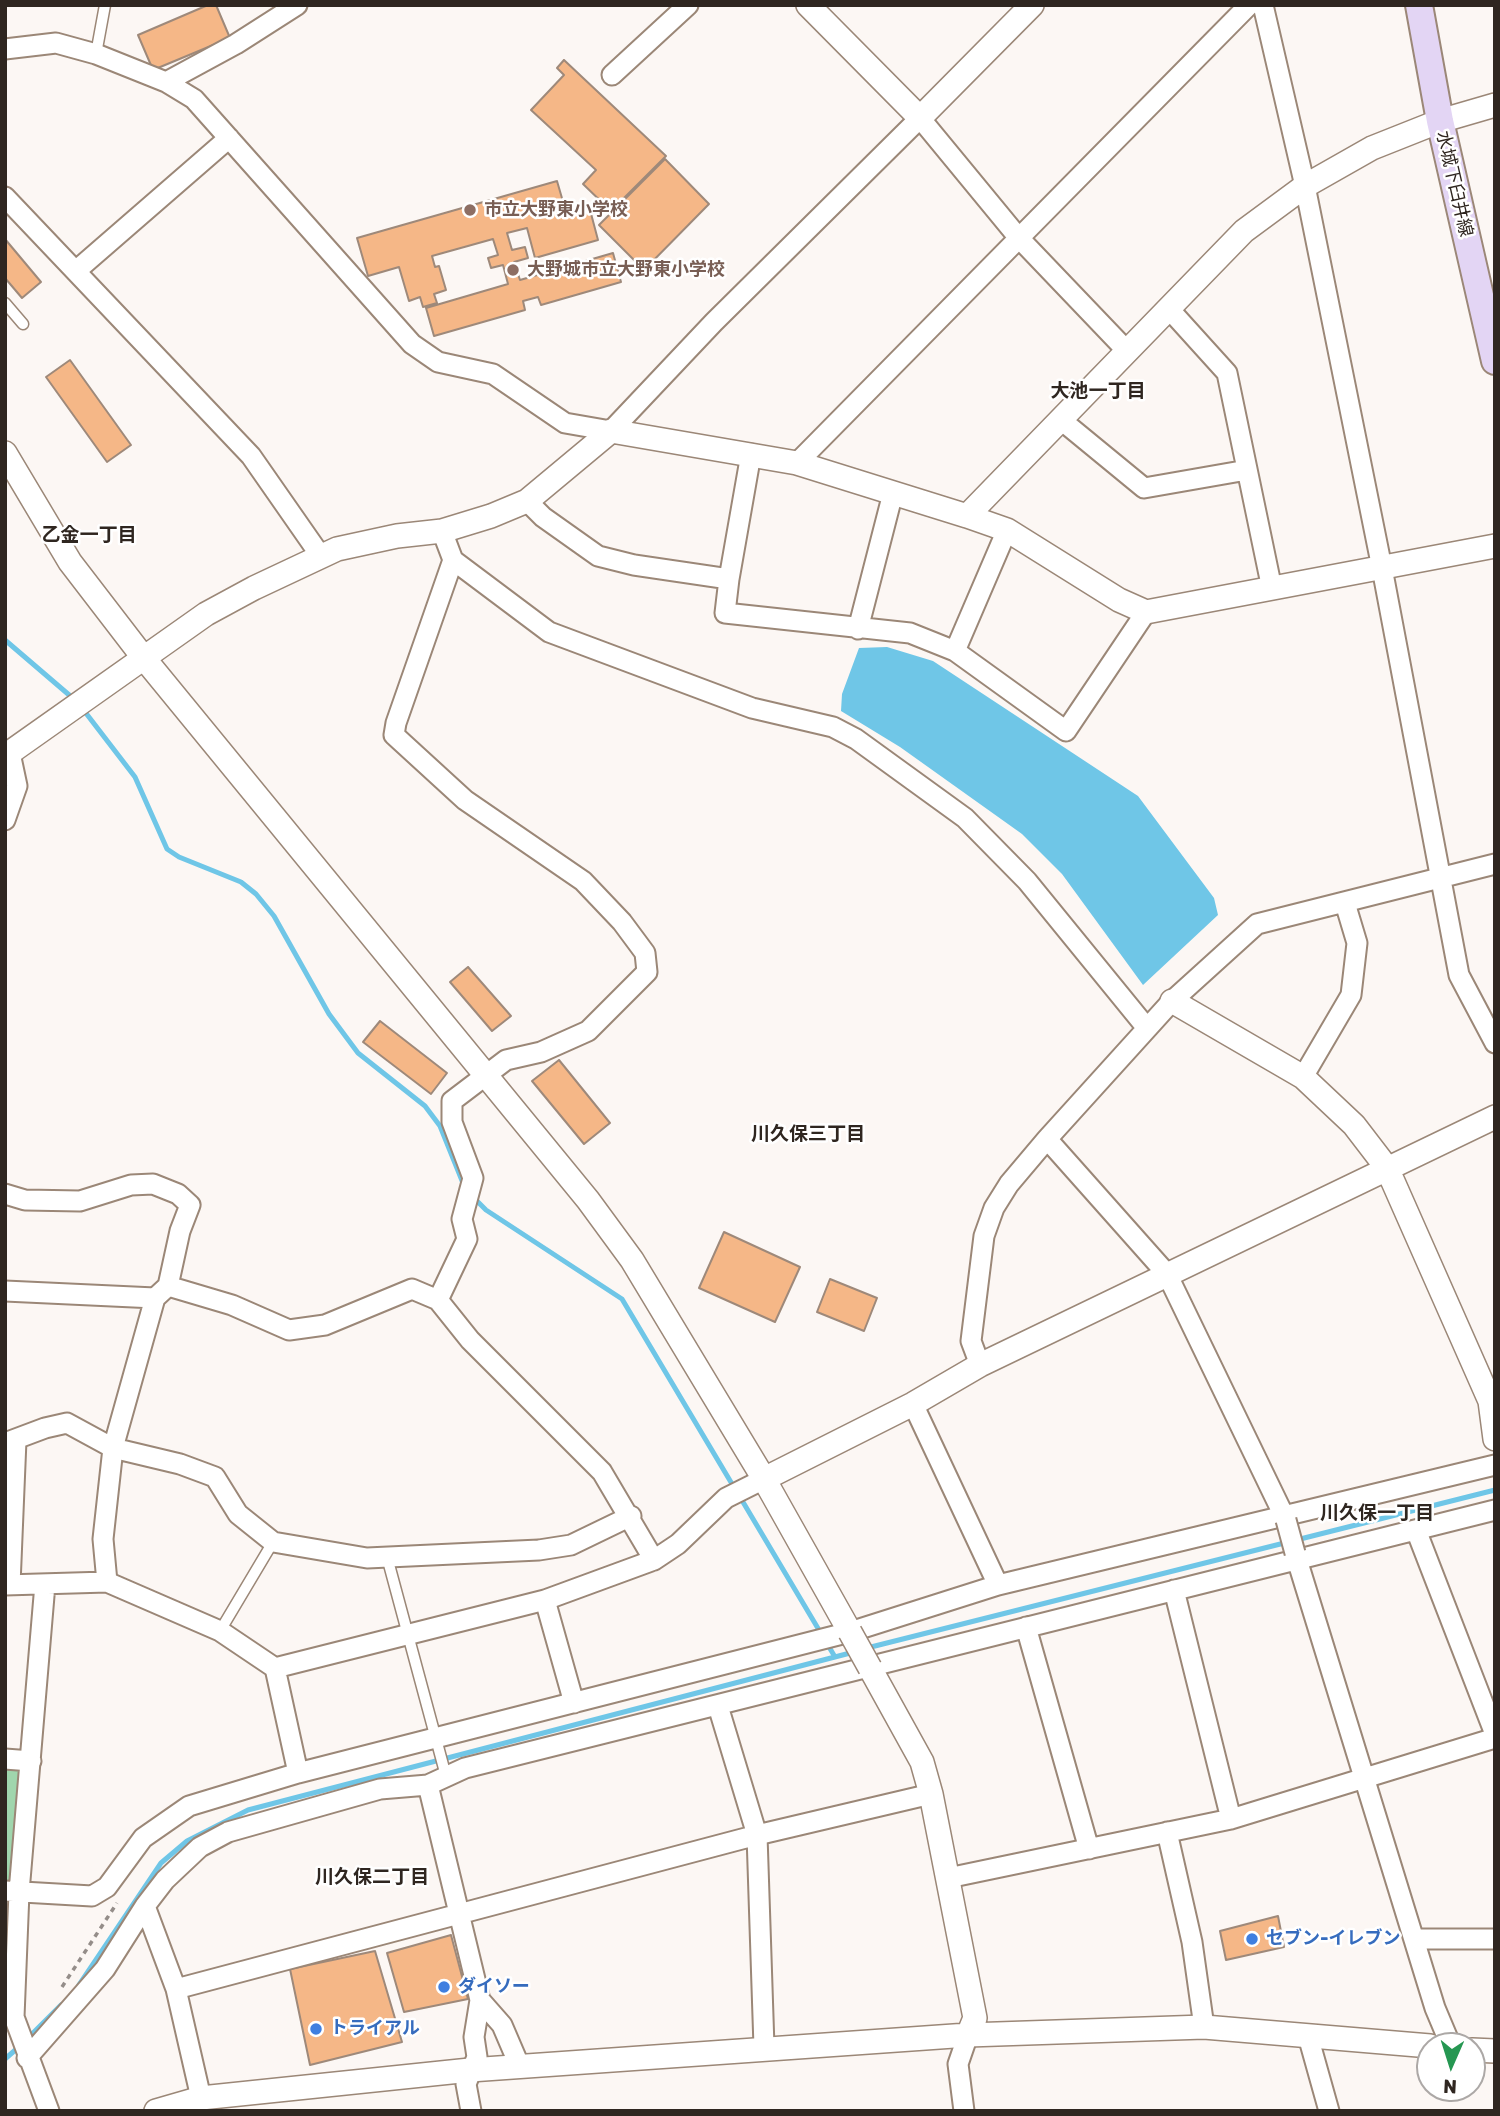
<!DOCTYPE html>
<meta charset="utf-8">
<style>
body{margin:0}
#map{position:relative;width:1500px;height:2116px;overflow:hidden;background:#fcf7f4;font-family:Rubik,sans-serif}
canvas{display:block}
.frame{position:absolute;inset:0;border:7px solid #2f2620;pointer-events:none}
.north{position:absolute;left:1416px;top:2032px;width:70px;height:70px;box-sizing:border-box;background:#fff;border:2px solid #aca8a6;border-radius:50%;rotate:183deg;font-size:19px;font-weight:700;line-height:28px;text-align:center;color:#2f2620}
.north::after{content:'';display:block;margin:auto;width:24px;height:32px;background:#269752;clip-path:polygon(50% 0,100% 100%,50% 72%,0 100%)}
</style>
<div id="map">
<canvas width="1500" height="2116"></canvas>
<div class="frame"></div>
<div class="north">N</div>
</div>
<script>
const context = document.querySelector('canvas').getContext('2d');
context.lineJoin = 'round';
function fillPath(path, color) { context.fillStyle = color; context.fill(path, 'evenodd'); }
const toPath = rows => new Path2D(rows.map(r => 'M' + r).join(''));
function strokePath(path, color, width, dash) { context.strokeStyle = color; context.lineWidth = width; context.lineCap = dash ? 'butt' : 'round'; context.setLineDash(dash || []); context.stroke(path); }
function drawText(font, color, halo, rows, align = 'center') {
  context.font = font + ' Rubik,"Noto Sans JP",sans-serif'; context.lineWidth = 5; context.setLineDash([]); context.textBaseline = 'middle'; context.strokeStyle = halo; context.fillStyle = color; for (const [text, x, y, turn = 0] of rows) {
    context.save(); context.translate(x, y); context.rotate((+turn || 0) * Math.PI / 180); context.textAlign = isNaN(turn) ? turn : align; if (halo) context.strokeText(text, 0, 0); context.fillText(text, 0, 0); context.restore();
  }
}
const green = toPath([
 [5,1759,31,1761,19,1892,5,1891]
]);
const water = toPath([
 [887,647,933,661,1138,796,1214,898,1218,915,1143,985,1062,874,1022,834,900,747,841,711,842,694,859,648]
]);
const stream = toPath([
 [5,640,75,700],
 [82,708,135,777,167,849,179,857,241,882,256,894,274,916,329,1014,358,1053,425,1106,440,1126,465,1188],
 [472,1196,486,1210,622,1299,735,1489],
 [740,1497,835,1657],
 [867,1648,1495,1490],
 [79,1985,161,1863,187,1841,248,1810,854,1652],
 [28,2038,61,2005],
 [5,2059,21,2045]
]);
const building = toPath([
 [208,5,216,5,230,38,153,70,138,35,208,5],
 [564,60,666,156,611,211,583,184,596,170,531,110,564,75,557,68,564,60],
 [665,159,709,204,644,270,599,225,665,159],
 [557,181,566,212,589,206,598,240,535,258,527,228,507,233,512,250,525,247,528,258,514,262,520,280,613,253,621,282,541,305,538,297,523,301,525,310,434,336,426,308,508,284,503,265,491,268,488,258,498,255,493,239,432,256,435,267,439,266,446,290,434,294,437,303,423,307,420,297,409,301,399,267,368,276,357,238,557,181],
 [5,239,41,282,22,298,5,278,5,239],
 [70,360,131,445,107,462,46,377,70,360],
 [468,967,511,1016,492,1031,450,982,468,967],
 [380,1021,447,1073,431,1094,363,1042,380,1021],
 [559,1060,610,1123,584,1144,532,1081,559,1060],
 [724,1232,800,1267,775,1322,699,1288,724,1232],
 [830,1279,877,1298,864,1331,817,1312,830,1279],
 [1278,1916,1284,1947,1226,1960,1220,1931,1278,1916],
 [451,1935,468,1999,404,2012,387,1953,451,1935],
 [375,1951,402,2042,310,2065,290,1969,375,1951]
]);
const path = toPath([
 [62,1987,117,1903]
]);
const service = toPath([
 [96,54,105,5],
 [5,303,23,324],
 [387,1557,446,1776],
 [220,1631,273,1542]
]);
const minor = toPath([
 [1263,5,1305,186,1382,568,1459,975,1495,1043],
 [5,49,56,43,96,54,166,82,194,99,412,344,438,362,493,374,565,423,611,431,714,322,920,118,1018,237,1127,351],
 [612,75,688,5],
 [166,82,236,44,297,5],
 [5,197,251,456,320,555],
 [77,270,229,138],
 [1170,310,1227,373,1272,589],
 [1060,419,1144,488,1247,470],
 [797,463,1249,5],
 [527,501,543,517,598,556,634,565,729,579,725,613,910,633,955,651,1066,731,1146,612],
 [442,531,453,560,549,632,752,708,833,727,856,739,965,818,1027,881,1146,1027],
 [729,579,751,454],
 [858,629,893,493],
 [955,651,1007,530],
 [5,820,17,786,10,753],
 [1303,1077,1351,995,1357,943,1345,903],
 [1047,1139,1167,1274,1286,1520],
 [5,1194,25,1200,80,1201,131,1185,153,1184,178,1194,190,1205,180,1231,168,1286,155,1298,113,1448,103,1539,107,1582],
 [168,1286,232,1305,289,1330,325,1325,412,1289,438,1300,470,1340,602,1472,654,1560],
 [5,1291,155,1298],
 [438,1300,467,1239,462,1219,473,1178,452,1122,452,1101,506,1060,541,1052,588,1031,647,972,645,953,622,922,583,881,465,800,394,735,396,723,453,560],
 [980,1365,971,1341,984,1236,994,1208,1009,1184,1047,1139,1172,1001,1257,924,1495,864],
 [913,1404,998,1585],
 [5,1443,45,1428,67,1423,113,1448,180,1464,215,1477,238,1514,273,1542,367,1558,539,1550,571,1545,631,1516],
 [1416,1530,1495,1734],
 [1295,1553,1435,2008,1451,2046],
 [45,1584,19,1892,14,2017,49,2111],
 [5,1585,107,1582,220,1631,275,1668,545,1600,654,1560,678,1544,726,1498,764,1479],
 [10,1585,16,1440],
 [1174,1590,1231,1819],
 [545,1600,574,1703],
 [1026,1627,1089,1849],
 [275,1668,298,1773],
 [718,1706,757,1835,764,2047],
 [5,1759,31,1761],
 [428,1785,480,2000,474,2037,477,2057,466,2084,471,2111],
 [1167,1832,1192,1942,1204,2027],
 [948,1878,1231,1819,1495,1738],
 [5,1891,92,1896,107,1887,143,1838,189,1806,298,1773,850,1632,998,1585,1495,1465],
 [145,1906,176,1989,201,2098],
 [1416,1939,1495,1939],
 [176,1989,757,1835,931,1794],
 [480,2000,502,2025,520,2067],
 [1308,2036,1329,2111],
 [27,2058,105,1969,145,1906,165,1880,200,1847,228,1832,380,1789,428,1785,465,1768,1495,1510],
 [964,2111,958,2064,968,2035]
]);
const tertiary = toPath([
 [808,5,920,118,1032,5],
 [5,453,70,562,143,657,588,1200,632,1260,764,1479,850,1632],
 [967,516,1244,231,1305,186,1372,148,1440,121,1495,105],
 [5,756,206,614,254,588,337,549,397,536,442,531,491,516,527,501,611,431,797,463,967,516,1007,530,1119,600,1146,612,1495,546],
 [1172,1001,1303,1077,1354,1125,1387,1168,1490,1401,1495,1439],
 [764,1479,913,1404,980,1365,1495,1117],
 [870,1668,922,1762,931,1794,975,2018,968,2035],
 [1472,2050,1495,2051],
 [156,2111,201,2098,470,2070,968,2035,1204,2027,1430,2046]
]);
const secondary = toPath([
 [1419,5,1440,121,1495,361]
]);
const minorBridge = toPath([
 [1286,1520,1295,1553]
]);
const tertiaryBridge = toPath([
 [850,1632,870,1668]
]);
const markers = [
 [470,210,7,"#8d6e63"],
 [513,270,7,"#8d6e63"],
 [1252,1939,7,"#3f7fe0"],
 [444,1987,7,"#3f7fe0"],
 [316,2029,7,"#3f7fe0"]
];
const streetNames = [
 ["水城下臼井線",1454,184,77]
];
const educationNames = [
 ["市立大野東小学校",484,210],
 ["大野城市立大野東小学校",527,270]
];
const shopNames = [
 ["セブン-イレブン",1266,1939],
 ["ダイソー",458,1987],
 ["トライアル",330,2029]
];
const neighbourhoodNames = [
 ["大池一丁目",1098,392],
 ["乙金一丁目",89,536],
 ["川久保三丁目",808,1135],
 ["川久保一丁目",1377,1514],
 ["川久保二丁目",372,1878]
];
fillPath(green, '#a0d6ad');
fillPath(water, '#6fc6e7');
strokePath(stream, '#6fc6e7', 5);
fillPath(building, '#f5b787');
strokePath(building, '#9e897a', 2);
strokePath(service, '#9b8777', 13);
strokePath(minor, '#9b8777', 23);
strokePath(tertiary, '#9b8777', 26);
strokePath(secondary, '#9b8777', 30);
strokePath(path, '#948d89', 3.5, [5, 5]);
strokePath(service, '#fff', 10);
strokePath(minor, '#fff', 19);
strokePath(tertiary, '#fff', 23);
strokePath(secondary, '#e3d5f4', 26);
strokePath(minorBridge, '#9b8777', 23, []);
strokePath(tertiaryBridge, '#9b8777', 26, []);
strokePath(minorBridge, '#fff', 19);
strokePath(tertiaryBridge, '#fff', 23);
for (const [x, y, r, color] of markers) { const dot = new Path2D(); dot.arc(x, y, r, 0, 2 * Math.PI); context.fillStyle = color; context.fill(dot); strokePath(dot, '#fff', 2.5); }
drawText('18px', '#2f2620', '#fff', streetNames);
drawText('bold 18px', '#785e54', '#fff', educationNames, 'left');
drawText('bold 18px', '#366cbe', '#fff', shopNames, 'left');
drawText('bold 19px', '#2f2620', '#fff', neighbourhoodNames);
</script>
